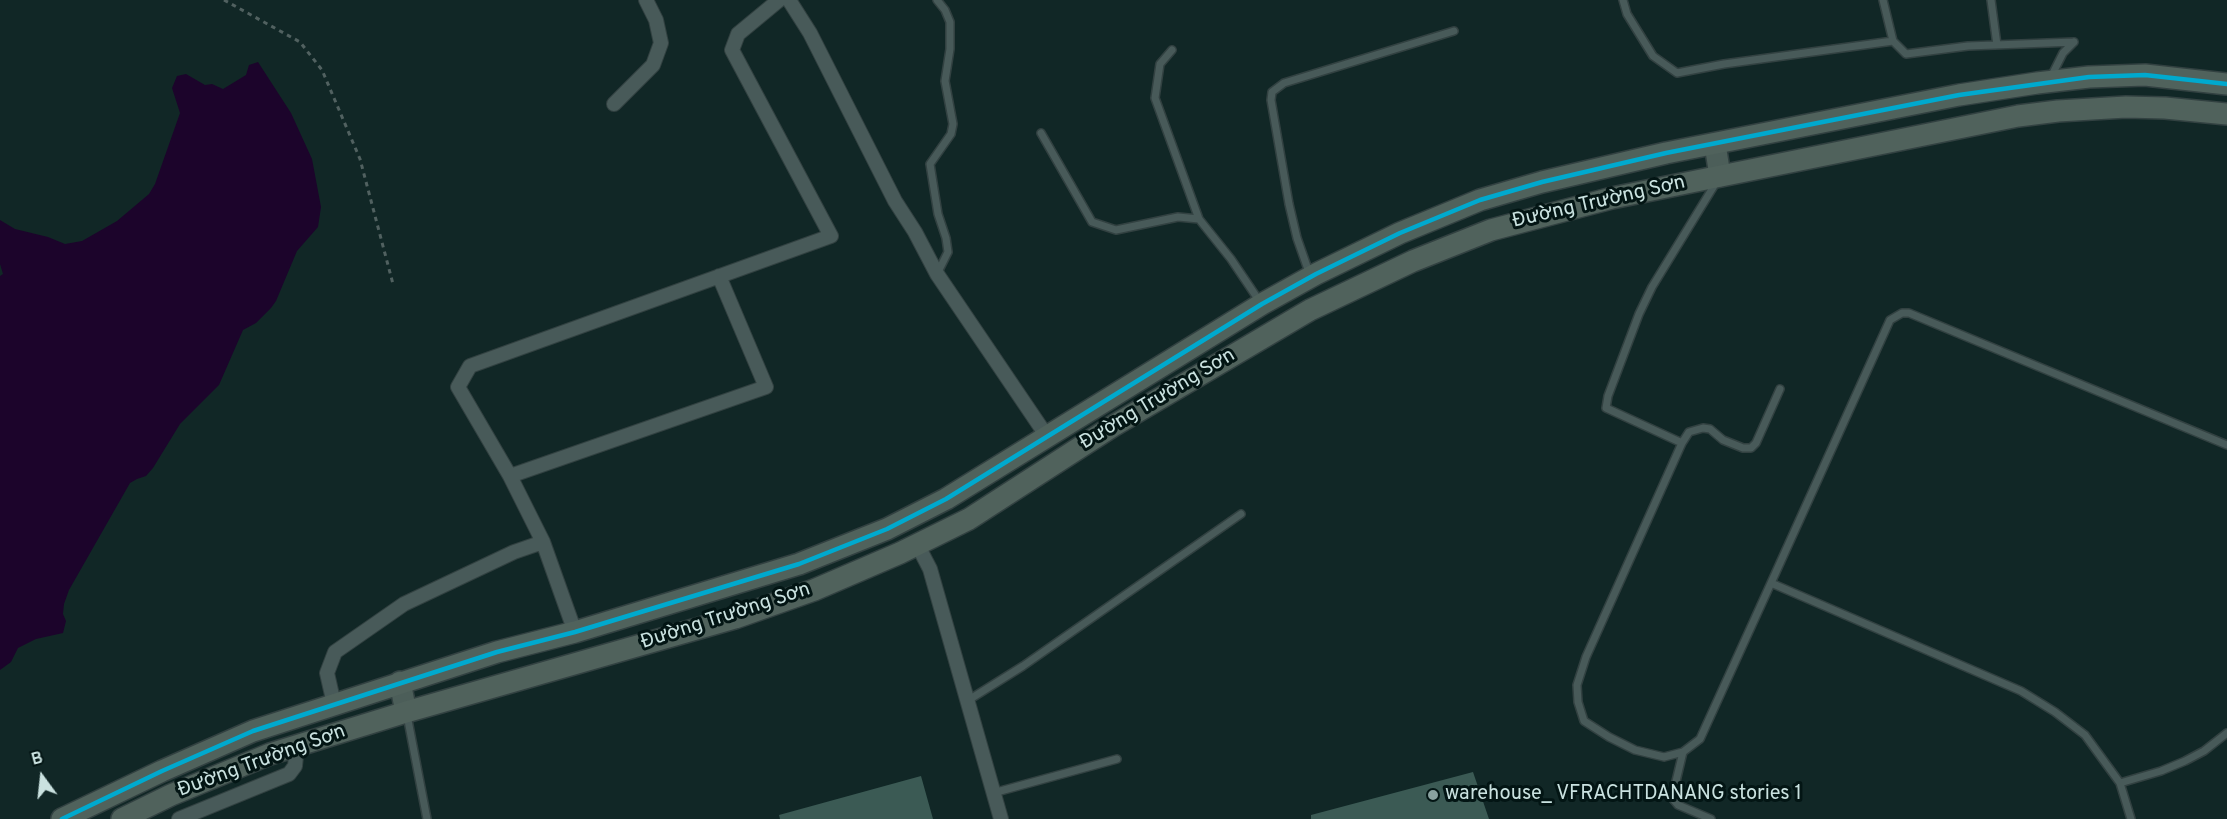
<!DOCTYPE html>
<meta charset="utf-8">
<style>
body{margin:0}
#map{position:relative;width:2227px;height:819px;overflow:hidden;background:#112726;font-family:Overpass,sans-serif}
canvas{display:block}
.north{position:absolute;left:12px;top:747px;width:60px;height:60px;-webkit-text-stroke:4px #031514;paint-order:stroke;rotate:345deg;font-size:16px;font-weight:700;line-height:24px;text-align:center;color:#cae2e0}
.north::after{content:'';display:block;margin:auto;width:21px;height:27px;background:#cae2e0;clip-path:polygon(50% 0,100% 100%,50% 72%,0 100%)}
</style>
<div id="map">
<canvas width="2227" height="819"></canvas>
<div class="north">B</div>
</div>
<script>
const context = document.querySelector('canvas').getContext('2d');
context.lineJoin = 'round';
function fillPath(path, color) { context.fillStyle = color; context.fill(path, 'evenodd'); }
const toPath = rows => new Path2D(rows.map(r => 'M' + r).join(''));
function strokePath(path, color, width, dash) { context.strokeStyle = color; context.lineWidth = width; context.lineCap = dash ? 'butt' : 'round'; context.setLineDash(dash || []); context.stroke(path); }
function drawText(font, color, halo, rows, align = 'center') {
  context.font = font + ' Overpass,sans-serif'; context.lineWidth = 6; context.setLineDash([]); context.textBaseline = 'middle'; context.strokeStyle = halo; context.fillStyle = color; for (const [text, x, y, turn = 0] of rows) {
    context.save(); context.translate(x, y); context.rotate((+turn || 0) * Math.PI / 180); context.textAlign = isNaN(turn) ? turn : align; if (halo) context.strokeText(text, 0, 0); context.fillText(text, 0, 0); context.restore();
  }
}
const water = toPath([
 [258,62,291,113,312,159,321,207,318,227,297,251,276,301,271,308,256,323,243,330,219,385,180,424,153,468,146,476,137,479,130,483,69,590,64,604,63,614,66,621,63,633,36,639,18,648,11,662,0,670,0,276,3,274,0,264,0,220,15,229,48,237,65,244,82,241,117,221,149,194,155,184,180,113,172,88,177,76,186,74,205,85,212,84,223,89,246,75,249,65]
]);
const building = toPath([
 [1473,772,1489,819,1311,819,1311,815],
 [921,776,933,819,780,819,779,815]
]);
const path = toPath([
 [224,0,300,42,322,70,360,159,393,284]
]);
const service = toPath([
 [1623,0,1627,14,1653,56,1677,73,1724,64,1893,41],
 [1883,0,1893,41,1906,54,1968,46,2074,42],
 [1991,0,1997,45],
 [1172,50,1160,64,1155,98,1199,219],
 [2051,77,2063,53,2074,42],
 [1041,133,1092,222,1116,230,1178,217,1199,219,1231,259,1260,302],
 [1717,181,1652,287,1639,314,1608,396,1606,408,1682,443,1586,657,1577,685,1578,702,1584,721,1609,737,1635,750,1664,757,1683,752,1700,739,1771,583],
 [937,274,948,252,946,238,938,214,930,164,951,134,953,124,945,81,950,49,950,22,945,10,937,0],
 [1310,275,1297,238,1289,204,1271,100,1272,92,1284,83,1454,31],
 [1682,443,1689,432,1703,428,1710,429,1723,440,1743,448,1751,448,1756,443,1780,389],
 [967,701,1023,666,1241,514],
 [407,715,427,819],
 [1683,752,1672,798,1678,805,1711,819],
 [2120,783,2161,771,2185,761,2204,751,2227,733],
 [993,793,1117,759],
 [2131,819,2120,783,2085,735,2055,712,2021,691,1771,583,1890,320,1902,313,1909,313,2227,445]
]);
const minor = toPath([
 [789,0,810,33,895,201,915,232,937,274,1046,435],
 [614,104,653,65,661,43,656,20,646,0],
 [510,476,766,387,719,276],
 [543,542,575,632],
 [917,544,930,569,1001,819],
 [334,704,327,673,335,652,404,604,514,552,543,542,510,476,458,387,470,366,831,236,732,50,738,34,779,0],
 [179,819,289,774,295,766,297,746]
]);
const primary = toPath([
 [1715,144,1720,176],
 [400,682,406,712]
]);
const trunk = toPath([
 [62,819,162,771,253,731,497,652,575,632,799,564,887,529,946,499,1262,304,1316,274,1400,233,1480,200,1542,182,1666,153,1959,95,2037,83,2089,77,2145,75,2227,84],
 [122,819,171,795,270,754,406,712,735,618,814,590,900,553,969,519,1113,426,1310,310,1413,261,1491,230,1612,198,2018,116,2058,111,2126,107,2165,108,2227,114]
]);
const bus1 = toPath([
 [62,819,162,771,253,731,497,652,575,632,799,564,887,529,946,499,1262,304,1316,274,1400,233,1480,200,1542,182,1666,153,1959,95,2089,77,2145,75,2227,84]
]);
const markers = [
 [1433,795,6,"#89a19f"]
];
const streetNames = [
 ["Đường Trường Sơn",1599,203,-13],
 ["Đường Trường Sơn",1158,400,-31],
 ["Đường Trường Sơn",726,617,-18],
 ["Đường Trường Sơn",262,762,-20]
];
const poiNames = [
 ["warehouse_ VFRACHTDANANG stories 1",1445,795]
];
fillPath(water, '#1c042b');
fillPath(building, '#3b5a54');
strokePath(service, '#324141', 10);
strokePath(minor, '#324141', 16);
strokePath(primary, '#324141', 24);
strokePath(trunk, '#324141', 24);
strokePath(path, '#516160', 3, [4.5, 4.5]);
strokePath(service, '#485a59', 7);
strokePath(minor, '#485a59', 14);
strokePath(primary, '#4c5e59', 21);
strokePath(trunk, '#50625c', 21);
strokePath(bus1, '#00a9ce', 4.5);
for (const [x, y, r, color] of markers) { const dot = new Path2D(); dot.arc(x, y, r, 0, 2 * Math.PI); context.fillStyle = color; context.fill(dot); strokePath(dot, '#031514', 2); }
drawText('20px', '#cae2e0', '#031514', streetNames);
drawText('20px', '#cae2e0', '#031514', poiNames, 'left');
</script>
